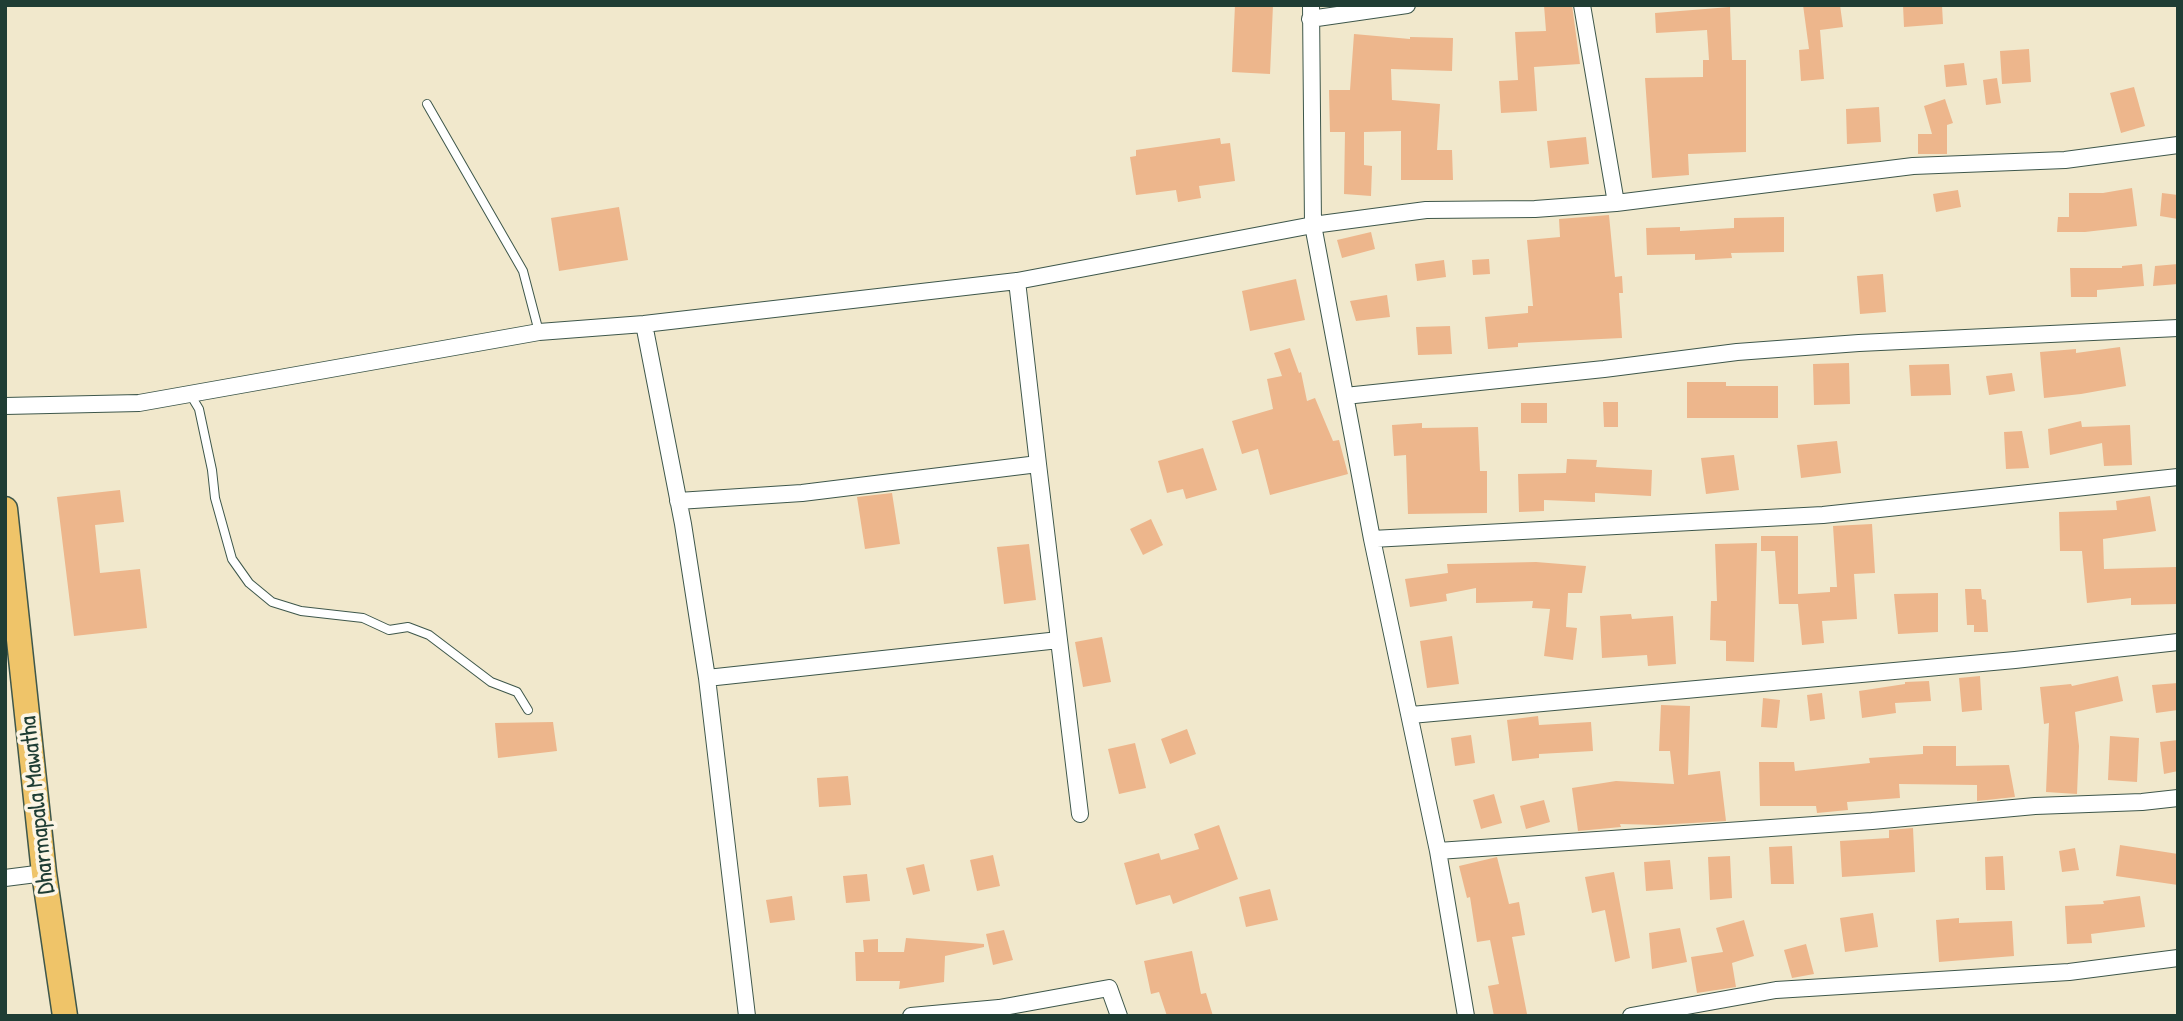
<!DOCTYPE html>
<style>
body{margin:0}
#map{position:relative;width:2183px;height:1021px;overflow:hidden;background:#f1e8cc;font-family:"Patrick Hand",sans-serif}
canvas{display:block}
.frame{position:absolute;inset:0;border:7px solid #1f3d34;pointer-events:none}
</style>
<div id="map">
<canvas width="2183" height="1021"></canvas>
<div class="frame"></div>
</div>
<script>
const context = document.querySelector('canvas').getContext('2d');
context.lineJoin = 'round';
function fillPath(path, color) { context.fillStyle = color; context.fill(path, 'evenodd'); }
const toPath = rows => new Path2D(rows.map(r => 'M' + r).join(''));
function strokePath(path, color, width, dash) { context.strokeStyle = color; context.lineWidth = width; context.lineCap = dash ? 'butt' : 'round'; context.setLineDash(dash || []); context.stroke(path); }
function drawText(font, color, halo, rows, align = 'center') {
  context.font = font + ' "Patrick Hand",sans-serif'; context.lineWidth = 7; context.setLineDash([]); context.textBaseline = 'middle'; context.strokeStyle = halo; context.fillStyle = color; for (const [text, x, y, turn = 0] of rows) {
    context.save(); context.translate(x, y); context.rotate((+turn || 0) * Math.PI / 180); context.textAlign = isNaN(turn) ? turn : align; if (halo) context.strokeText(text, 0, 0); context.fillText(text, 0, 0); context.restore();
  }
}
const building = toPath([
 [1235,5,1273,5,1270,74,1232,72],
 [1544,5,1572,5,1580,64,1534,67,1537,111,1501,113,1499,81,1518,80,1515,32,1546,31],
 [1803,5,1840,5,1843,27,1820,30,1824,79,1801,81,1799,50,1809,49],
 [1903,5,1942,5,1943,24,1904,27],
 [1730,7,1732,60,1746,60,1746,152,1688,154,1689,175,1652,178,1645,78,1703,77,1703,60,1709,60,1707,30,1656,33,1655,13],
 [1354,34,1410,39,1410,37,1453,38,1452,71,1391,69,1392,100,1440,104,1437,150,1452,150,1453,180,1401,180,1401,131,1364,132,1364,165,1372,166,1371,196,1344,194,1345,132,1330,132,1329,90,1350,90],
 [2029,49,2031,82,2002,84,2000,51],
 [1964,63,1967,85,1946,87,1944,65],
 [1997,78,2001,103,1986,105,1983,80],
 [2134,87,2145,126,2121,133,2110,93],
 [1945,99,1953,123,1947,125,1947,154,1918,154,1918,134,1932,134,1924,106],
 [1879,107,1881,142,1847,144,1846,109],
 [1586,137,1589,164,1550,168,1547,141],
 [1220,138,1221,144,1230,143,1235,181,1199,186,1201,198,1178,202,1176,190,1136,195,1130,157,1136,156,1136,150],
 [2132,188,2137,226,2085,232,2057,232,2058,217,2069,217,2069,193,2103,193],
 [1958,190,1961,207,1936,212,1933,194],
 [2162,193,2178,195,2178,219,2160,216],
 [619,207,628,260,559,271,551,218],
 [1609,215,1615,277,1622,276,1623,293,1619,293,1622,338,1518,343,1518,347,1488,349,1485,317,1528,313,1528,306,1533,306,1527,240,1560,237,1559,219],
 [1784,217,1784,252,1731,253,1732,258,1695,260,1695,254,1647,255,1646,228,1680,227,1680,231,1734,228,1734,218],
 [1371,232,1375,249,1342,258,1337,240],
 [1489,259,1490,274,1473,275,1472,260],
 [1444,260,1446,277,1417,281,1415,264],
 [2142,264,2144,286,2097,290,2097,297,2071,297,2070,268,2122,268,2122,266],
 [2178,264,2178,284,2153,286,2155,266],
 [1883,274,1886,312,1860,314,1857,276],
 [1296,279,1305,320,1250,331,1242,291],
 [1387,295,1390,317,1356,321,1350,301],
 [1450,326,1452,354,1418,355,1416,327],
 [2120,347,2126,386,2081,394,2044,398,2040,352,2076,349,2076,353],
 [1290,348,1299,373,1301,372,1307,401,1315,398,1333,441,1339,440,1348,474,1270,495,1258,449,1242,454,1232,421,1273,409,1267,379,1282,376,1274,353],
 [1849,363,1850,404,1814,405,1813,364],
 [1949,364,1951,395,1911,396,1909,365],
 [2012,373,2015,391,1989,395,1986,376],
 [1687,382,1726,382,1726,386,1778,386,1778,418,1687,418],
 [1603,402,1618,402,1618,427,1604,427],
 [1521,403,1547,403,1547,423,1521,423],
 [2081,421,2082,427,2130,425,2132,465,2104,466,2102,443,2050,455,2048,429],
 [1422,423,1422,428,1478,427,1480,471,1487,471,1487,513,1408,514,1406,455,1394,456,1392,425],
 [2022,431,2029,468,2006,469,2004,432],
 [1837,441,1841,473,1801,478,1797,445],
 [1203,448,1217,490,1186,499,1183,489,1167,493,1158,461],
 [1734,455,1739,490,1706,494,1701,458],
 [1567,459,1597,460,1596,467,1652,470,1651,496,1595,493,1595,502,1544,500,1544,511,1519,512,1518,474,1566,473],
 [120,490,124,522,95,525,100,573,140,569,147,628,74,636,57,497],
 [892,493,900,544,865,549,857,497],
 [2150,496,2156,531,2103,539,2104,569,2176,567,2177,604,2131,605,2131,598,2087,603,2082,551,2060,551,2059,512,2117,510,2116,501],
 [1151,519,1163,545,1143,555,1130,529],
 [1872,524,1875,573,1854,574,1857,619,1822,621,1824,643,1802,645,1798,604,1779,604,1775,551,1761,551,1761,536,1798,536,1798,594,1830,592,1830,587,1837,587,1833,526],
 [1757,543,1754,662,1726,661,1726,641,1710,640,1711,601,1717,601,1715,544],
 [1029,544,1036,600,1004,604,997,547],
 [1536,562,1586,566,1582,593,1568,593,1566,627,1577,628,1573,660,1544,656,1550,609,1532,608,1533,601,1476,603,1476,588,1446,594,1447,601,1410,607,1405,579,1448,573,1447,564],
 [1965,589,1981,589,1982,599,1986,600,1988,632,1974,632,1974,625,1967,625],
 [1938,593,1938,632,1898,634,1894,594],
 [1631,614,1632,619,1673,616,1676,664,1648,666,1647,655,1602,658,1600,616],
 [1452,636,1459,684,1427,688,1420,641],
 [1102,637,1111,682,1083,687,1075,642],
 [1980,676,1982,710,1962,712,1959,678],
 [2118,676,2123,701,2075,712,2079,746,2077,794,2046,792,2049,723,2044,724,2040,687,2071,684,2072,686],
 [1929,681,1931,701,1895,703,1896,713,1862,718,1859,691,1905,684,1905,682],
 [2178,683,2178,710,2156,713,2152,685],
 [1822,693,1825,719,1810,721,1807,695],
 [1763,698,1780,700,1777,728,1761,727],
 [1661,705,1690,706,1688,775,1720,771,1726,821,1658,825,1620,824,1621,827,1578,831,1572,788,1616,781,1674,784,1670,751,1659,751],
 [1538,716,1539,725,1591,722,1593,751,1539,754,1539,758,1512,761,1507,720],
 [553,722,557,751,498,758,495,723],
 [1187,729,1196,754,1170,764,1161,739],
 [1471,735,1475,763,1455,766,1451,738],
 [2110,736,2139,738,2137,782,2108,780],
 [2178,740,2178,771,2164,774,2160,742],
 [1135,743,1146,788,1119,794,1108,749],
 [1923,746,1956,746,1956,766,2009,765,2015,797,1977,801,1977,785,1899,784,1900,798,1847,802,1848,810,1817,813,1816,806,1760,806,1759,762,1794,762,1795,771,1870,763,1869,758,1923,754],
 [848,776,851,805,819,807,817,778],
 [1494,794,1502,823,1481,829,1473,800],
 [1544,800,1550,822,1526,829,1520,806],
 [1219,825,1238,879,1173,904,1170,895,1136,905,1124,863,1159,853,1161,860,1199,849,1194,834],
 [1913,828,1915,872,1842,877,1840,841,1889,838,1889,830],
 [2120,845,2178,854,2178,885,2116,876],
 [1792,846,1794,884,1771,884,1769,847],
 [2075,848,2079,870,2062,872,2059,851],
 [993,855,1000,886,977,891,970,860],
 [1730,856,1732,898,1710,900,1708,857],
 [2003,856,2005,890,1986,890,1985,857],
 [1497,857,1509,904,1519,902,1525,935,1512,937,1527,1014,1519,1016,1494,1016,1488,986,1499,984,1490,940,1477,942,1470,897,1467,898,1459,866],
 [1670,860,1673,889,1646,891,1644,862],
 [924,864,930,891,913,895,906,868],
 [1614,872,1630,958,1615,962,1605,910,1592,913,1585,877],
 [867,874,870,901,846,903,843,876],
 [1270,889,1278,920,1246,927,1239,897],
 [792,896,795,920,770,923,766,900],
 [2140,896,2145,927,2091,934,2092,943,2067,944,2065,906,2104,904,2103,901],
 [1873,913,1878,947,1845,952,1840,918],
 [1959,918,1959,923,2012,921,2014,956,1939,962,1936,920],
 [1744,920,1754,956,1732,963,1736,987,1697,993,1691,957,1723,952,1716,928],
 [1680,928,1687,962,1652,969,1649,933],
 [1004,930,1013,960,993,965,986,934],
 [906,938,984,944,984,947,945,956,944,982,899,989,900,981,856,981,855,952,864,952,863,940,878,939,878,952,904,952],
 [1806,944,1814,974,1792,978,1784,950],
 [1192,951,1201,994,1206,993,1213,1016,1167,1016,1159,992,1151,994,1144,961]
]);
const lane = toPath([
 [427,104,523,271,539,332],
 [190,394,199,409,212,470,215,498,232,559,249,583,272,602,301,611,363,618,389,630,408,627,429,635,491,682,517,692,528,710]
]);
const street = toPath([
 [1311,5,1313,225,1372,539,1438,851,1466,1016],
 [1582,5,1616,203],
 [1310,19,1407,5],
 [1017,281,1038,464],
 [644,324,683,524,707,678,747,1016],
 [1345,396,1604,369,1737,352,1859,343,2178,328],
 [5,406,139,403,539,332,644,324,1017,281,1313,225,1426,210,1535,209,1616,203,1913,166,2065,160,2178,145],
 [678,501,802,493,1038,464,1059,640],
 [1372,539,1823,515,2178,477],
 [707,678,1059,640,1080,814],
 [1411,715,2015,660,2178,642],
 [1438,851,1872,821,2035,806,2142,802,2178,798],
 [5,878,44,873],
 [911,1016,999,1008,1109,988,1119,1016],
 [1631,1016,1776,990,2069,972,2178,958]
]);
const primary = toPath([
 [5,509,44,873,65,1016]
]);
const streetNames = [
 ["Dharmapala Mawatha",38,805,-96]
];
fillPath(building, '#edb68c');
strokePath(lane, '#3e574b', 10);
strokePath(street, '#3e574b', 18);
strokePath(primary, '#3e574b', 27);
strokePath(lane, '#fff', 8);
strokePath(street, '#fff', 16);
strokePath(primary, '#efc469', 24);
drawText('24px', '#1f3d34', '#fcf5e5', streetNames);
</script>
